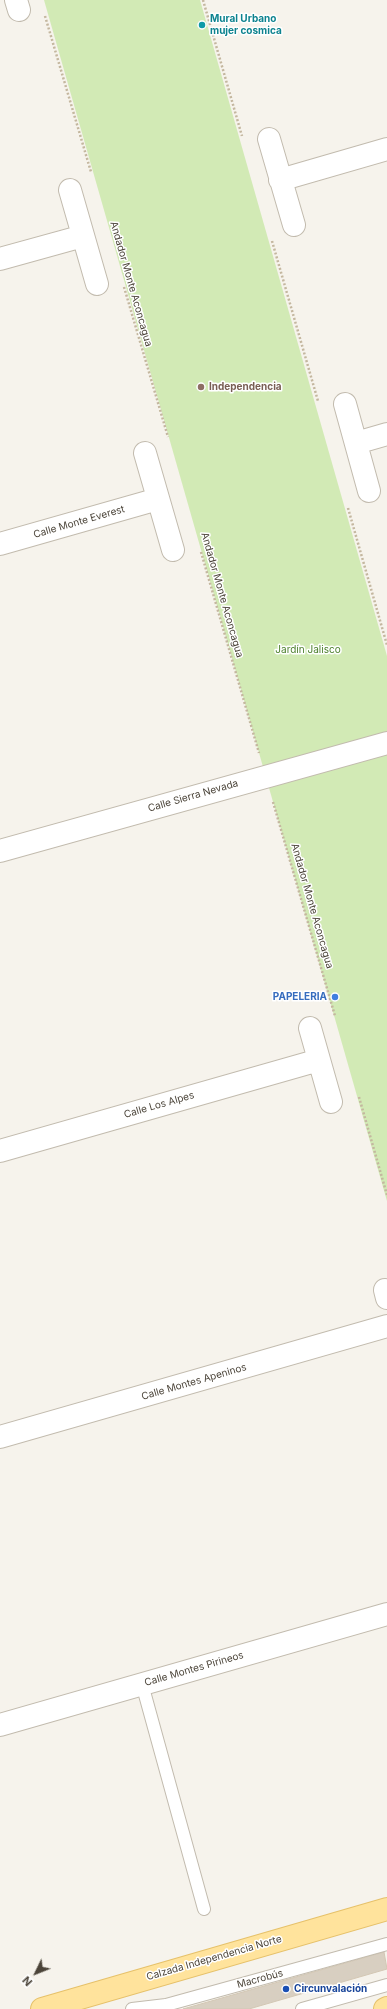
<!DOCTYPE html>
<meta charset="utf-8">
<style>
body{margin:0}
#map{position:relative;width:387px;height:2009px;overflow:hidden;background:#f6f3ec;font-family:Inter,sans-serif}
canvas{display:block}
.north{position:absolute;left:16px;top:1953px;width:40px;height:40px;-webkit-text-stroke:3px #fff;paint-order:stroke;rotate:227deg;font-size:11px;font-weight:700;line-height:16px;text-align:center;color:#4b4439}
.north::after{content:'';display:block;margin:auto;width:14px;height:18px;background:#4b4439;clip-path:polygon(50% 0,100% 100%,50% 72%,0 100%)}
</style>
<div id="map">
<canvas width="387" height="2009"></canvas>
<div class="north">N</div>
</div>
<script>
const context = document.querySelector('canvas').getContext('2d');
context.lineJoin = 'round';
function fillPath(path, color) { context.fillStyle = color; context.fill(path, 'evenodd'); }
const toPath = rows => new Path2D(rows.map(r => 'M' + r).join(''));
function strokePath(path, color, width, dash) { context.strokeStyle = color; context.lineWidth = width; context.lineCap = dash ? 'butt' : 'round'; context.setLineDash(dash || []); context.stroke(path); }
function drawText(font, color, halo, rows, align = 'center') {
  context.font = font + ' Inter,sans-serif'; context.lineWidth = 3; context.setLineDash([]); context.textBaseline = 'middle'; context.strokeStyle = halo; context.fillStyle = color; for (const [text, x, y, turn = 0] of rows) {
    context.save(); context.translate(x, y); context.rotate((+turn || 0) * Math.PI / 180); context.textAlign = isNaN(turn) ? turn : align; if (halo) context.strokeText(text, 0, 0); context.fillText(text, 0, 0); context.restore();
  }
}
const green = toPath([
 [44,0,200,0,387,656,387,1201]
]);
const building = toPath([
 [384,1952,387,1969,249,2009,183,2009,384,1952]
]);
const path = toPath([
 [203,0,242,136],
 [45,16,91,172],
 [272,241,318,401],
 [124,287,168,437],
 [348,508,387,645],
 [201,552,259,753],
 [273,802,335,1016],
 [359,1097,387,1195]
]);
const lane = toPath([
 [142,1684,204,1909],
 [132,2009,166,2005,387,1944],
 [302,2009,387,1985]
]);
const street = toPath([
 [16,0,19,10],
 [269,139,294,225],
 [280,180,387,149],
 [70,190,97,284],
 [0,259,83,236],
 [345,404,369,491],
 [356,443,387,434],
 [145,453,173,550],
 [0,544,158,499],
 [0,851,387,743],
 [310,1028,331,1102],
 [0,1151,319,1060],
 [385,1290,387,1298],
 [0,1437,387,1326],
 [0,1725,387,1614]
]);
const primary = toPath([
 [42,2009,387,1909],
 [385,2009,387,2008]
]);
const markers = [
 [202,25,4,"#0f9aa8"],
 [201,387,4,"#8d6e63"],
 [335,997,4,"#3f7fe0"],
 [286,1989,4,"#1a4fb4"]
];
const cultureNames = [
 ["Mural Urbano",210,19],
 ["mujer cosmica",210,31]
];
const streetNames = [
 ["Andador Monte Aconcagua",131,284,74],
 ["Calle Monte Everest",79,522,-16],
 ["Andador Monte Aconcagua",222,595,74],
 ["Calle Sierra Nevada",193,796,-16],
 ["Andador Monte Aconcagua",312,906,74],
 ["Calle Los Alpes",159,1105,-16],
 ["Calle Montes Apeninos",194,1382,-16],
 ["Calle Montes Pirineos",194,1669,-16],
 ["Calzada Independencia Norte",214,1958,-16],
 ["Macrobús",260,1979,-15]
];
const educationNames = [
 ["Independencia",209,387]
];
const parkNames = [
 ["Jardín Jalisco",308,650]
];
const shopNames = [
 ["PAPELERIA",327,997]
];
const transitNames = [
 ["Circunvalación",294,1989]
];
fillPath(green, '#d2eab5');
fillPath(building, '#d8cfc1');
strokePath(building, '#d3c7b4', 1);
strokePath(lane, '#c2bbae', 14);
strokePath(street, '#c2bbae', 24);
strokePath(primary, '#e6c16a', 24);
strokePath(path, '#c4b79f', 2.5, [2, 2]);
strokePath(lane, '#fff', 12);
strokePath(street, '#fff', 22);
strokePath(primary, '#ffe39c', 22);
for (const [x, y, r, color] of markers) { const dot = new Path2D(); dot.arc(x, y, r, 0, 2 * Math.PI); context.fillStyle = color; context.fill(dot); strokePath(dot, '#fff', 1.5); }
drawText('bold 10px', '#0d838f', '#fff', cultureNames, 'left');
drawText('10px', '#4b4439', '#fff', streetNames);
drawText('bold 10px', '#785e54', '#fff', educationNames, 'left');
drawText('10px', '#4a7f2a', '#fff', parkNames);
drawText('bold 10px', '#366cbe', '#fff', shopNames, 'right');
drawText('bold 10px', '#164399', '#fff', transitNames, 'left');
</script>
